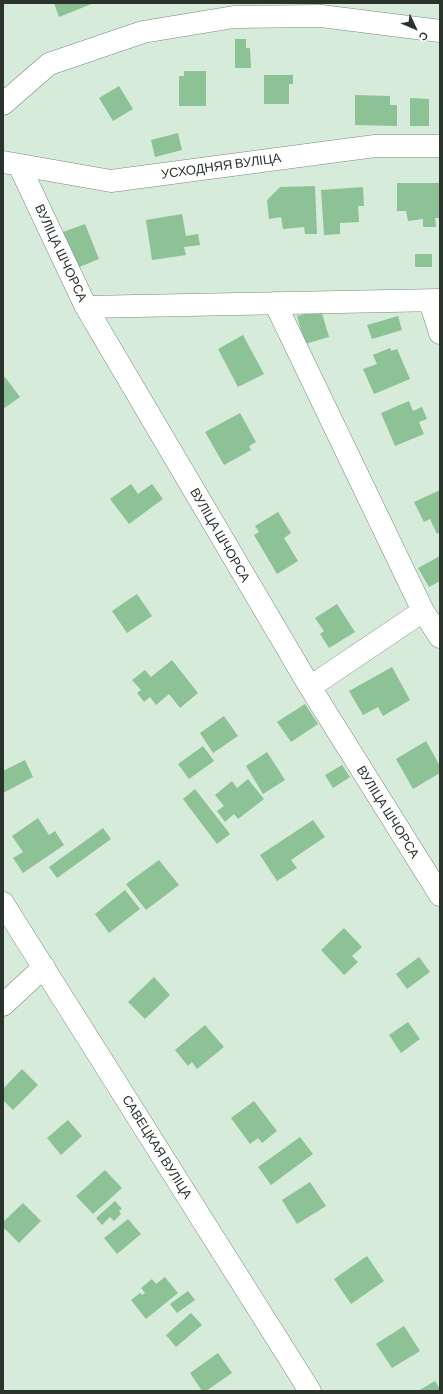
<!DOCTYPE html>
<meta charset="utf-8">
<style>
body{margin:0}
#map{position:relative;width:443px;height:1394px;overflow:hidden;background:#d6ebd9;font-family:Barlow,sans-serif}
canvas{display:block}
.frame{position:absolute;inset:0;border:4px solid #2a332c;pointer-events:none}
.north{position:absolute;left:395px;top:8px;width:40px;height:40px;-webkit-text-stroke:3px #fff;paint-order:stroke;rotate:134deg;font-size:11px;font-weight:700;line-height:16px;text-align:center;color:#2a332c}
.north::after{content:'';display:block;margin:auto;width:14px;height:18px;background:#2a332c;clip-path:polygon(50% 0,100% 100%,50% 72%,0 100%)}
</style>
<div id="map">
<canvas width="443" height="1394"></canvas>
<div class="frame"></div>
<div class="north">С</div>
</div>
<script>
const context = document.querySelector('canvas').getContext('2d');
context.lineJoin = 'round';
function fillPath(path, color) { context.fillStyle = color; context.fill(path, 'evenodd'); }
const toPath = rows => new Path2D(rows.map(r => 'M' + r).join(''));
function strokePath(path, color, width, dash) { context.strokeStyle = color; context.lineWidth = width; context.lineCap = dash ? 'butt' : 'round'; context.setLineDash(dash || []); context.stroke(path); }
function drawText(font, color, halo, rows, align = 'center') {
  context.font = font + ' Barlow,sans-serif'; context.lineWidth = 3; context.setLineDash([]); context.textBaseline = 'middle'; context.strokeStyle = halo; context.fillStyle = color; for (const [text, x, y, turn = 0] of rows) {
    context.save(); context.translate(x, y); context.rotate((+turn || 0) * Math.PI / 180); context.textAlign = isNaN(turn) ? turn : align; if (halo) context.strokeText(text, 0, 0); context.fillText(text, 0, 0); context.restore();
  }
}
const building = toPath([
 [54,3,94,3,59,17],
 [235,39,246,39,246,48,250,48,251,68,235,68],
 [184,71,206,71,206,106,179,106,179,76,184,76],
 [264,75,293,75,293,84,289,84,289,104,264,104],
 [119,86,133,109,113,121,99,98],
 [355,95,390,96,390,105,397,105,397,126,355,125],
 [410,98,429,99,429,126,410,126],
 [178,133,182,150,155,157,151,140],
 [397,183,440,183,440,218,435,218,436,227,423,227,423,219,408,221,406,211,397,211],
 [315,186,317,234,305,234,304,227,283,229,281,217,269,219,267,200,280,187],
 [363,187,364,206,358,206,359,222,340,223,340,234,324,235,321,190],
 [182,214,186,236,198,234,200,245,184,247,186,255,152,260,146,220],
 [85,224,99,259,77,268,63,232],
 [415,254,432,254,432,267,415,267],
 [321,310,329,337,305,344,297,316],
 [398,316,402,330,372,339,367,325],
 [243,335,264,374,238,387,218,349],
 [390,348,391,351,397,349,410,379,374,394,363,369,377,364,373,355],
 [5,377,20,397,3,409,3,378],
 [409,401,413,411,422,407,427,419,419,422,424,434,395,446,381,413],
 [240,413,256,442,249,446,251,450,224,465,205,432],
 [131,484,138,494,152,484,163,499,129,524,110,499],
 [440,490,440,532,437,534,430,519,424,522,414,502],
 [278,512,291,533,284,538,298,561,277,574,254,535,259,532,255,526],
 [440,556,440,581,429,587,418,568],
 [137,594,152,616,127,633,112,611],
 [337,604,355,632,329,648,320,634,324,631,315,618],
 [172,660,198,693,180,708,169,694,156,705,150,697,144,702,137,693,141,690,132,680,145,670,151,677],
 [392,667,410,700,383,716,378,707,363,715,349,691],
 [305,704,318,724,291,742,277,722],
 [224,716,238,736,213,753,200,733],
 [426,741,440,766,440,773,413,789,396,759],
 [203,746,214,761,189,779,178,764],
 [267,752,285,780,263,794,246,766],
 [25,760,33,777,3,793,3,771],
 [342,765,350,777,333,788,325,775],
 [248,779,264,799,238,819,234,814,225,822,217,811,224,806,215,795,232,781,237,788],
 [195,789,230,834,217,844,183,799],
 [38,818,49,835,55,831,64,845,23,873,13,858,23,852,12,836],
 [313,820,325,837,291,860,297,868,277,881,260,855],
 [103,828,111,839,57,878,49,867],
 [159,860,179,885,146,910,126,884],
 [125,890,140,909,109,933,95,914],
 [344,928,362,947,352,956,358,962,344,975,321,950],
 [419,957,430,972,407,989,396,974],
 [154,977,170,995,145,1019,128,1002],
 [408,1022,420,1039,401,1053,389,1035],
 [205,1025,224,1047,197,1069,192,1062,188,1066,175,1050],
 [22,1069,38,1085,13,1110,3,1100,3,1089],
 [254,1101,277,1131,262,1143,258,1138,250,1144,231,1118],
 [68,1120,82,1136,61,1155,47,1138],
 [300,1137,313,1154,271,1185,258,1167],
 [105,1170,122,1188,93,1214,76,1196],
 [310,1182,326,1206,297,1224,282,1200],
 [115,1201,122,1209,119,1211,121,1214,114,1221,110,1217,102,1225,96,1218],
 [23,1203,41,1221,19,1243,3,1227,3,1222],
 [128,1219,141,1234,117,1254,104,1238],
 [367,1256,384,1281,351,1304,334,1279],
 [165,1277,178,1293,146,1319,131,1300,140,1293,142,1295,145,1293,141,1288,152,1279,156,1284],
 [188,1291,195,1300,177,1313,170,1304],
 [191,1313,202,1325,176,1347,166,1335],
 [404,1326,420,1351,392,1368,376,1344],
 [218,1353,232,1373,206,1391,202,1391,190,1373],
 [435,1381,440,1389,440,1391,418,1391]
]);
const minor = toPath([
 [3,104,49,64,143,32,234,17,321,16,440,31],
 [3,162,111,181,375,146,440,146],
 [19,165,86,307,310,687,440,895],
 [430,301,440,333],
 [275,303,423,611,440,637],
 [86,307,440,300],
 [310,687,423,611],
 [3,1005,44,967]
]);
const major = toPath([
 [3,903,310,1391]
]);
const streetNames = [
 ["УСХОДНЯЯ ВУЛІЦА",221,166,-8],
 ["ВУЛІЦА ШЧОРСА",61,253,65],
 ["ВУЛІЦА ШЧОРСА",220,535,60],
 ["ВУЛІЦА ШЧОРСА",388,812,58],
 ["САВЕЦКАЯ ВУЛІЦА",157,1147,58]
];
fillPath(building, '#8cc295');
strokePath(minor, '#778a7a', 23);
strokePath(major, '#778a7a', 23);
strokePath(minor, '#fff', 22);
strokePath(major, '#fff', 22);
drawText('13px', '#2a332c', '#fff', streetNames);
</script>
